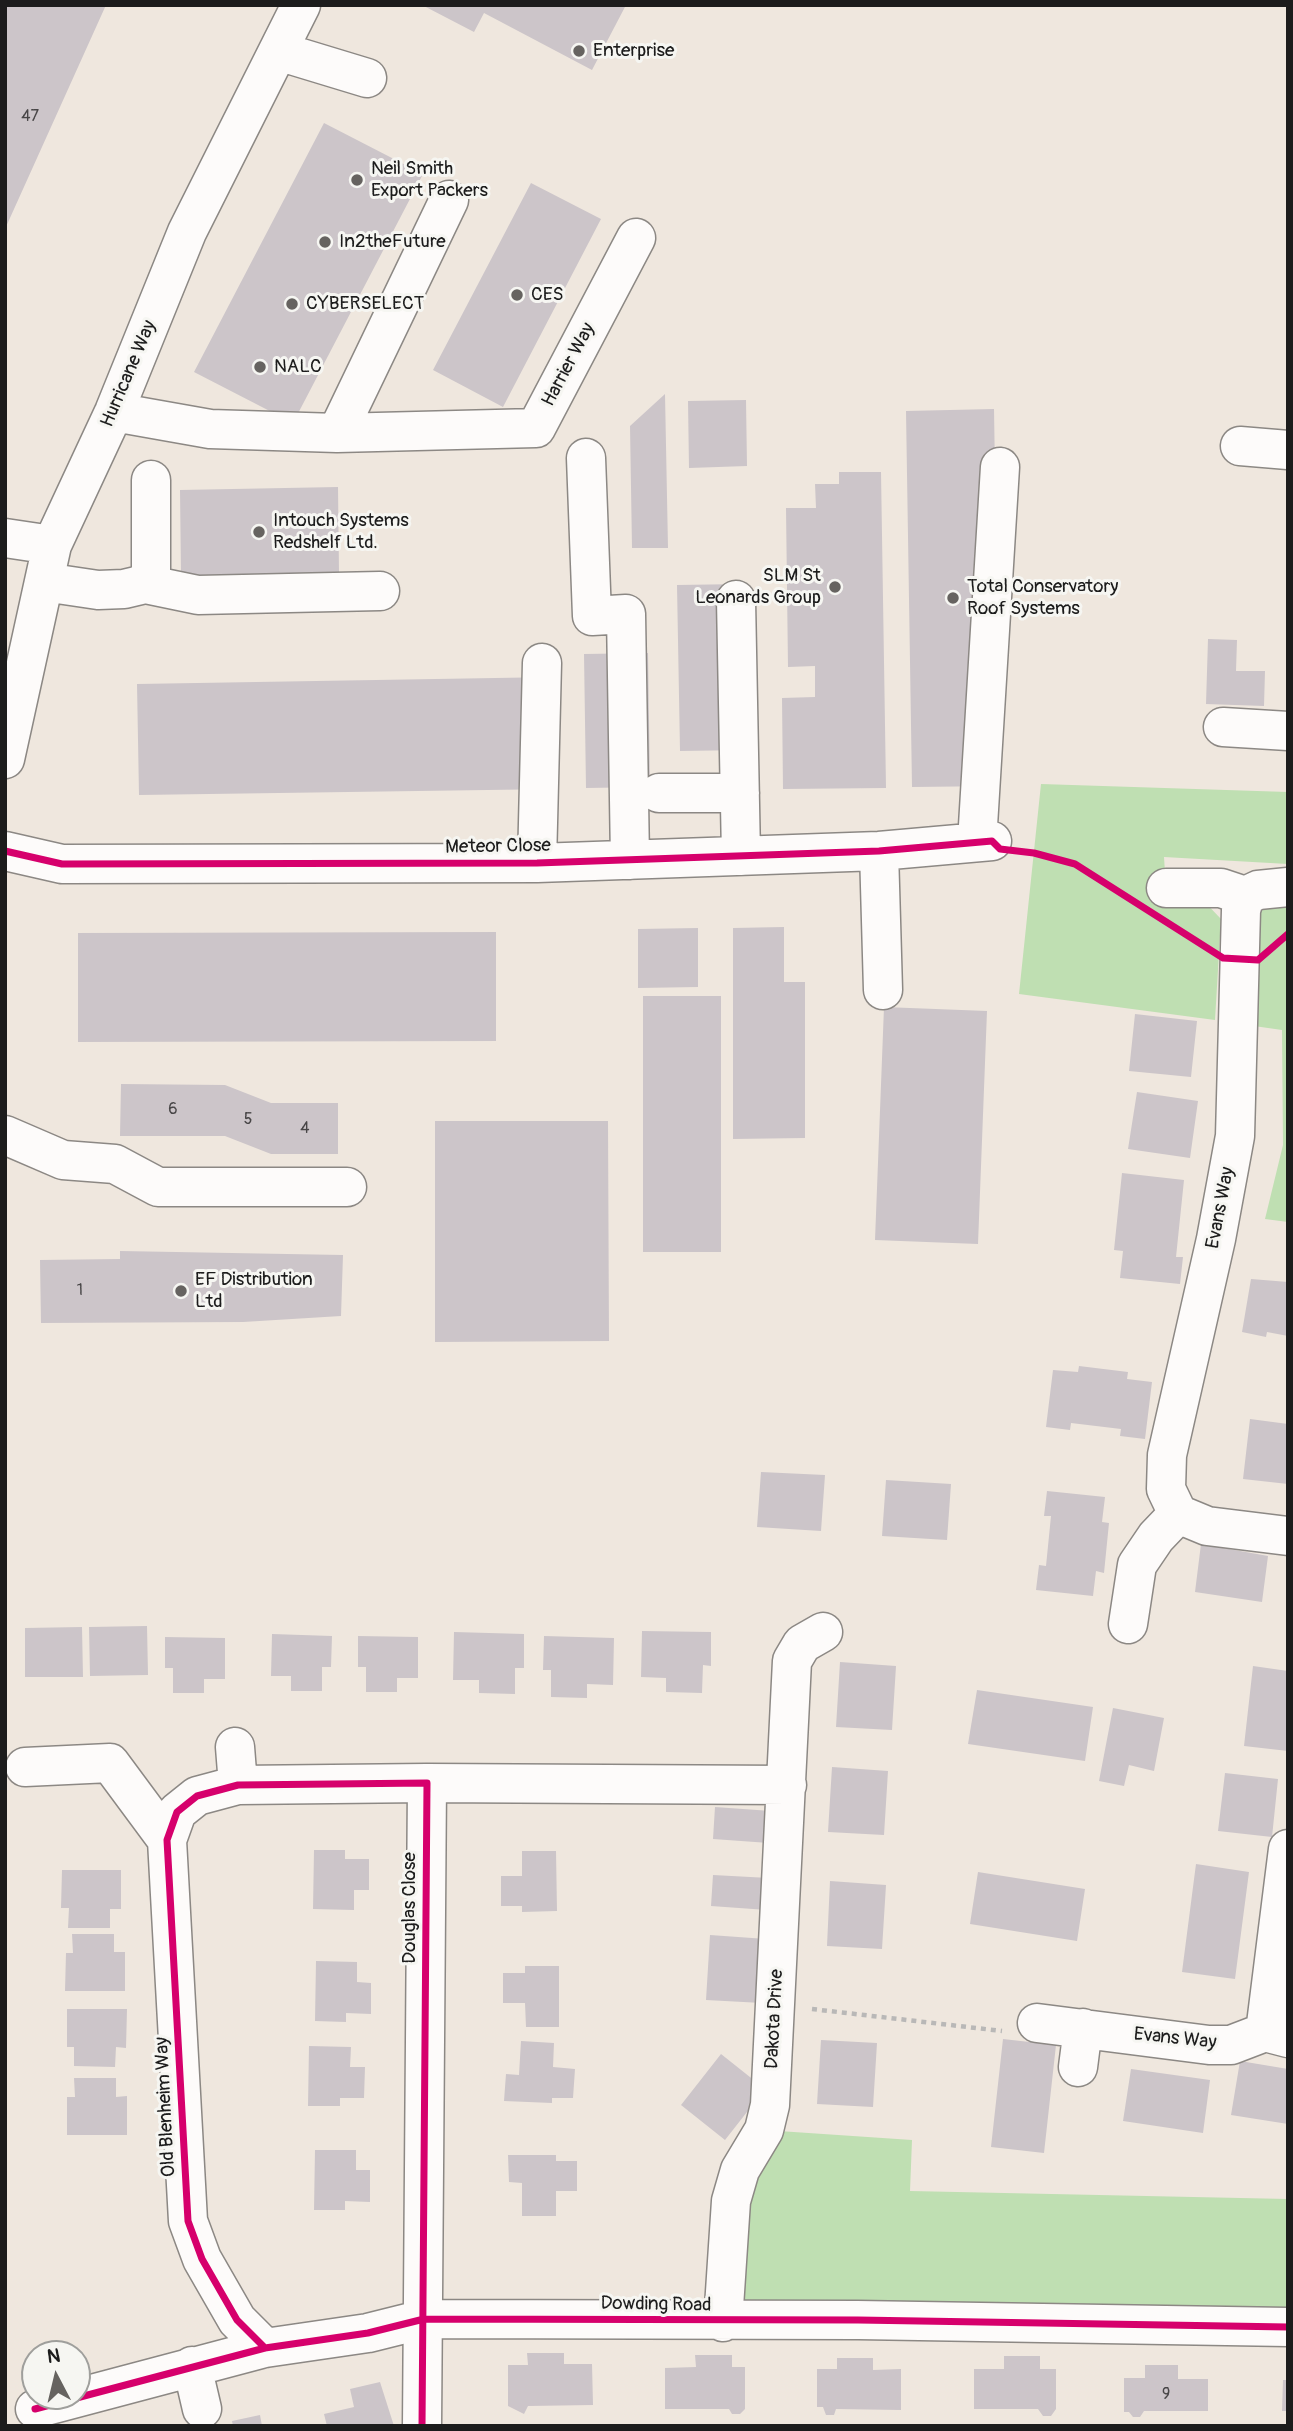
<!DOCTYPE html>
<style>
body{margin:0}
#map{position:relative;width:1293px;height:2431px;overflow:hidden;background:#efe7de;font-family:Pangolin,sans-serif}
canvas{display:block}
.frame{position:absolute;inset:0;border:7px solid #1c1c1c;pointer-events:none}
.north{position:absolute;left:21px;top:2340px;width:70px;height:70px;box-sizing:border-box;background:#f6f6f2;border:2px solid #9f9f9c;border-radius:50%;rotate:353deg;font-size:19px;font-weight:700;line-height:28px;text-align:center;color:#1c1c1c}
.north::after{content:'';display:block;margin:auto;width:24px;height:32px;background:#666360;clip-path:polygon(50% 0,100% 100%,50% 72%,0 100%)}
</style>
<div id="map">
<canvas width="1293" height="2431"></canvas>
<div class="frame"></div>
<div class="north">N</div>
</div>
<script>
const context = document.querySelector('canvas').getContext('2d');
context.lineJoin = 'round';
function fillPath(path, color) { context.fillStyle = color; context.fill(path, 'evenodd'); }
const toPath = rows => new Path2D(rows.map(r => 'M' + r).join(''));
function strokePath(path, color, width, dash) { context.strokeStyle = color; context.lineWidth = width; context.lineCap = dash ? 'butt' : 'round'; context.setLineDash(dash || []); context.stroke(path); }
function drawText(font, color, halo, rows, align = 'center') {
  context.font = font + ' Pangolin,sans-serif'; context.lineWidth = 6; context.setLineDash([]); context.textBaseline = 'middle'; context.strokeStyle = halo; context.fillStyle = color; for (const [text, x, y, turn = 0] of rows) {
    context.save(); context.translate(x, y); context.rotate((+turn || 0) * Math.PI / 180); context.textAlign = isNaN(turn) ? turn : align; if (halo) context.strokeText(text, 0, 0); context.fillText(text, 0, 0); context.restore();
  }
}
const green = toPath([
 [1041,784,1288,792,1288,864,1164,857,1166,888,1200,897,1221,919,1215,1020,1019,994],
 [1288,894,1288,1222,1265,1219,1283,1145,1282,1030,1247,1025,1248,917],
 [764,2130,912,2140,910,2191,1288,2199,1288,2327,723,2322]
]);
const building = toPath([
 [5,5,106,5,5,229],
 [422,5,626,5,592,70,484,13,474,32],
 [324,123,423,174,293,423,194,372],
 [531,183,601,219,503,407,433,370],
 [665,394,668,548,632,548,630,426],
 [746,400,747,466,689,468,688,401],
 [994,409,1000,786,912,787,906,411],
 [839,472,881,472,886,788,783,789,782,698,815,697,815,666,788,667,786,508,816,508,815,484,839,484],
 [338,487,339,573,181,576,180,490],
 [743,584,745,750,680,751,677,585],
 [1208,639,1237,640,1236,671,1265,671,1264,706,1206,704],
 [648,653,650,787,586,788,584,654],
 [555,677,557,789,139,795,137,684],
 [784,927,784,982,805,982,805,1138,733,1139,733,928],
 [698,928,698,987,638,988,638,929],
 [496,932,496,1041,78,1042,78,933],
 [643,996,721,996,721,1252,643,1252],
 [884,1007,987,1011,978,1244,875,1240],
 [1135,1014,1197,1021,1191,1077,1129,1071],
 [121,1084,225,1085,271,1103,338,1103,338,1154,271,1154,225,1136,120,1136],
 [1137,1092,1198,1101,1190,1158,1128,1149],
 [435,1121,608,1121,609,1341,435,1342],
 [1122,1173,1184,1180,1176,1257,1183,1257,1180,1284,1120,1278,1123,1251,1114,1250],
 [120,1251,343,1255,341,1316,243,1322,41,1323,40,1260,120,1259],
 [1251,1279,1288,1282,1288,1336,1267,1332,1266,1337,1242,1332],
 [1079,1366,1128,1372,1127,1379,1152,1382,1145,1439,1120,1436,1121,1429,1071,1423,1070,1430,1046,1427,1053,1370,1078,1372],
 [1250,1419,1288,1424,1288,1484,1243,1479],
 [761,1472,825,1475,821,1531,757,1527],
 [886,1480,951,1484,947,1540,882,1536],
 [1047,1491,1105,1497,1102,1522,1109,1523,1104,1573,1096,1571,1093,1596,1036,1590,1039,1565,1046,1566,1051,1516,1044,1516],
 [1201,1544,1268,1556,1262,1602,1195,1592],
 [147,1626,148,1675,90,1676,89,1627],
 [82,1627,83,1677,25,1677,25,1628],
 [642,1631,711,1632,711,1666,703,1665,702,1693,666,1692,666,1678,641,1677],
 [454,1632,524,1634,524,1668,515,1668,515,1694,479,1693,479,1680,453,1680],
 [272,1634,332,1636,331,1667,322,1667,322,1691,291,1691,291,1676,271,1676],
 [358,1636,418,1637,418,1678,397,1678,397,1692,366,1692,366,1667,358,1667],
 [544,1636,614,1638,613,1685,587,1684,587,1698,551,1697,551,1670,543,1670],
 [165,1637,225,1638,225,1679,204,1679,204,1693,173,1693,173,1668,165,1668],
 [840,1662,896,1666,892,1730,836,1727],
 [1253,1666,1288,1671,1288,1751,1244,1746],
 [977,1690,1093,1707,1085,1761,968,1744],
 [1113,1708,1164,1718,1154,1771,1129,1765,1124,1786,1099,1781],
 [832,1767,888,1771,884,1835,828,1832],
 [1225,1773,1278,1779,1272,1837,1218,1831],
 [715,1807,771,1811,769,1843,713,1839],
 [314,1850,345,1850,345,1859,369,1859,369,1890,354,1890,354,1910,313,1909],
 [522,1851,556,1851,557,1911,522,1912,522,1906,501,1906,501,1876,522,1876],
 [1196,1864,1249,1872,1235,1979,1182,1972],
 [62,1870,121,1870,121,1909,110,1909,110,1928,68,1928,69,1908,61,1908],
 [978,1872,1085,1889,1077,1941,970,1924],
 [713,1875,769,1878,767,1910,711,1906],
 [830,1881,886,1885,882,1949,827,1946],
 [72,1934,114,1934,114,1952,125,1952,125,1991,65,1991,66,1953,73,1953],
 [710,1935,766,1939,762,2003,706,2000],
 [316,1961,357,1962,357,1982,371,1983,371,2014,346,2013,346,2022,315,2021],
 [525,1966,559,1966,559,2027,526,2027,525,2003,503,2003,503,1973,525,1973],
 [67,2009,127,2009,126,2048,116,2047,115,2067,74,2066,74,2047,67,2047],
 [1003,2039,1056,2045,1044,2153,991,2147],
 [821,2040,877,2043,873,2107,817,2104],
 [521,2041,554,2043,553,2067,575,2069,573,2098,552,2098,552,2103,504,2101,506,2074,519,2075],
 [309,2046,351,2047,350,2067,365,2067,364,2098,340,2098,340,2106,308,2106],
 [721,2054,765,2089,725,2140,681,2105],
 [1240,2061,1288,2069,1288,2124,1231,2115],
 [1131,2069,1210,2080,1203,2133,1123,2121],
 [74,2078,116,2078,116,2097,127,2096,127,2135,67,2135,67,2097,75,2097],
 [315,2150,356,2150,356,2170,370,2170,370,2202,345,2201,345,2210,314,2210],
 [508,2155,556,2155,556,2161,577,2161,577,2191,556,2191,556,2216,522,2216,522,2183,509,2182],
 [527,2353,564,2353,564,2364,592,2364,593,2405,528,2406,524,2414,508,2406,508,2365,528,2365],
 [695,2355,732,2355,732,2367,745,2367,745,2409,740,2414,732,2414,729,2409,665,2409,665,2368,696,2367],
 [1004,2356,1040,2356,1040,2369,1056,2369,1056,2409,1051,2416,1043,2416,1038,2409,974,2409,974,2369,1004,2369],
 [837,2358,873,2358,873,2370,901,2369,901,2410,836,2409,834,2415,826,2415,823,2407,817,2407,817,2369,837,2369],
 [1145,2365,1178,2365,1178,2379,1208,2379,1208,2411,1144,2411,1140,2417,1133,2417,1129,2412,1124,2412,1124,2378,1145,2378],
 [1283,2380,1288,2380,1288,2411,1282,2411],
 [380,2382,394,2426,327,2426,324,2414,354,2407,350,2389],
 [260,2415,262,2426,233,2426,232,2421]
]);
const path = toPath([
 [812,2009,1002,2031]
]);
const minor = toPath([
 [278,51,367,78],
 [114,412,210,429,337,433,536,428,636,238],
 [337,433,449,200],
 [1240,446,1288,450],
 [586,458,592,616,626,614,630,860],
 [5,538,52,545],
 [44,582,98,590,124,589,145,584,151,571,151,480],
 [145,584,198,595,380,591],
 [736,600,741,856],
 [1223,727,1288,731],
 [5,759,52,545,114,412,187,232,301,5],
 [659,793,740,793],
 [977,842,1000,467],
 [5,851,62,864,537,863,879,851,992,841],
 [879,851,883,990],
 [537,863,542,663],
 [1166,888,1221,888,1245,896,1258,890,1288,887],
 [1245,896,1241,910,1235,1136,1216,1239,1167,1455,1166,1489,1178,1514,1207,1526,1288,1536],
 [5,1135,63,1160,115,1164,158,1187,347,1187],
 [1128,1624,1137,1565,1156,1537,1178,1514],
 [235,1747,238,1785],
 [25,1767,110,1763,167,1840],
 [427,1783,787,1785],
 [1288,1849,1265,2032,1288,2038],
 [1037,2023,1209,2045,1231,2045,1265,2032],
 [1078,2067,1083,2028],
 [723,2322,731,2201,740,2170,764,2130,770,2105,792,1661,802,1644,823,1632],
 [265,2348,237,2320,202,2259,188,2221,167,1840,177,1812,197,1796,238,1785,427,1783,422,2426],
 [192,2366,202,2409],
 [35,2409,265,2348,368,2333,424,2319,858,2320,1288,2327]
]);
const cycleway = toPath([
 [5,851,62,864,537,863,879,851,992,841,1000,849,1034,853,1075,864,1223,958,1258,960,1288,934],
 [265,2348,237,2320,202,2259,188,2221,167,1840,177,1812,197,1796,238,1785,427,1783,422,2426],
 [35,2409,265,2348,368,2333,424,2319,858,2320,1288,2327]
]);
const markers = [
 [579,51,7,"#666360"],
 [357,180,7,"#666360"],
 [325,242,7,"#666360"],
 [517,295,7,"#666360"],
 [292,304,7,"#666360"],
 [260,367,7,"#666360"],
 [259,532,7,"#666360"],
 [835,587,7,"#666360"],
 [953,598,7,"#666360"],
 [181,1291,7,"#666360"]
];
const numberNames = [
 ["47",30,117],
 ["6",173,1110],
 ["5",248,1120],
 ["4",305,1129],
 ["1",80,1291],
 ["9",1166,2395]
];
const poiNames = [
 ["Enterprise",593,51],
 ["Neil Smith",371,169],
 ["Export Packers",371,191],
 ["In2theFuture",339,242],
 ["CES",531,295],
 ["CYBERSELECT",306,304],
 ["NALC",274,367],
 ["Intouch Systems",273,521],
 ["Redshelf Ltd.",273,543],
 ["SLM St",821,576,"right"],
 ["Leonards Group",821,598,"right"],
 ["Total Conservatory",967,587],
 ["Roof Systems",967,609],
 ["EF Distribution",195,1280],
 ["Ltd",195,1302]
];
const streetNames = [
 ["Harrier Way",569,365,-62],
 ["Hurricane Way",129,374,-67],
 ["Meteor Close",498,847,-1],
 ["Evans Way",1221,1208,-79],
 ["Douglas Close",410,1908,-90],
 ["Dakota Drive",775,2019,-87],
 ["Evans Way",1175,2039,6],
 ["Old Blenheim Way",166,2107,-93],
 ["Dowding Road",656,2305,1]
];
fillPath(green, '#bfdfb2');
fillPath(building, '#ccc5c9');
strokePath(minor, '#8c8884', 41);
strokePath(path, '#b9b8b7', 4.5, [5, 5]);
strokePath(minor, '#fdfbfa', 38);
strokePath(cycleway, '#d6006c', 7);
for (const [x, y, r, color] of markers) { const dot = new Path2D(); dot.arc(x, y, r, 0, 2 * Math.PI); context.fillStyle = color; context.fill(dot); strokePath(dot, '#f6f6f2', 2.5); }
drawText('16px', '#484647', null, numberNames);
drawText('19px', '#1c1c1c', '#f6f6f2', poiNames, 'left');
drawText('19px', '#1c1c1c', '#f6f6f2', streetNames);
</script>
